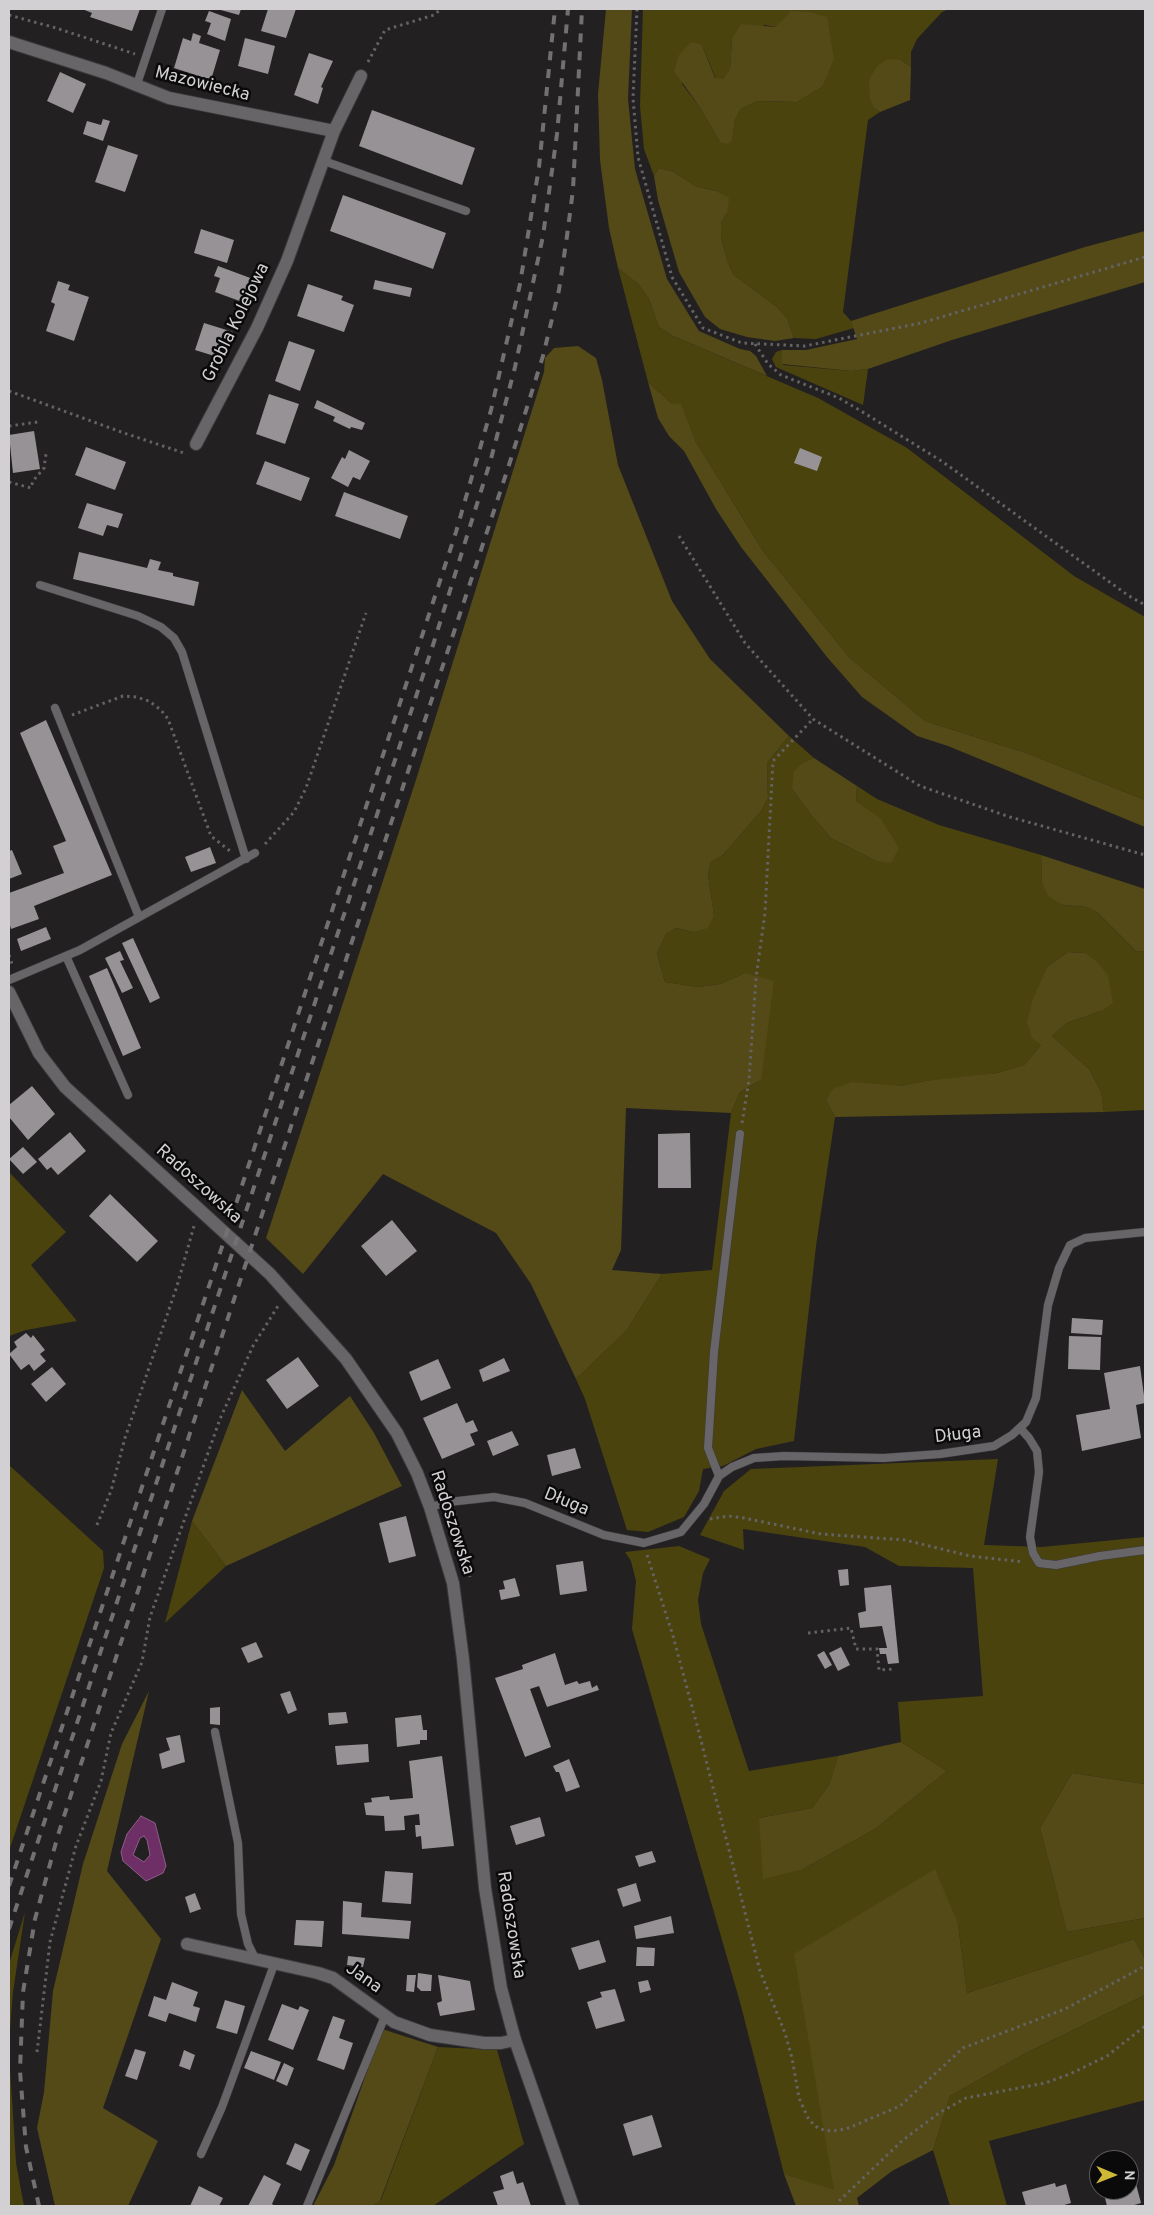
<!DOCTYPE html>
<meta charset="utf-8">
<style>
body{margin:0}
#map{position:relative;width:1154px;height:2215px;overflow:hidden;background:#232022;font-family:Overpass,sans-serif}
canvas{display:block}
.frame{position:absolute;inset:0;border:10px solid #d2d0d2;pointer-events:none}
.north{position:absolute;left:1089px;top:2150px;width:50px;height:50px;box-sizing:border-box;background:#0b0a0b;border:1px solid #5b595b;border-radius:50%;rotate:91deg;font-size:14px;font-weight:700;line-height:20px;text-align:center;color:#d2d0d2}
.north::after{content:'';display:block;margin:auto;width:18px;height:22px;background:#ceb837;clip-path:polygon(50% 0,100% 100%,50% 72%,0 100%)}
</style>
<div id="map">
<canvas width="1154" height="2215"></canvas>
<div class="frame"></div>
<div class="north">N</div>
</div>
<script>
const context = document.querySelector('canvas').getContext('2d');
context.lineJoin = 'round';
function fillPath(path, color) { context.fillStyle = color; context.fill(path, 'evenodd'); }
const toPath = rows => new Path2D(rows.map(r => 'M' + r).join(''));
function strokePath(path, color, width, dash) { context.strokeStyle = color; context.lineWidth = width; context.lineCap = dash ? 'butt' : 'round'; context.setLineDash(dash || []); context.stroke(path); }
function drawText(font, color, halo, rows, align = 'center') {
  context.font = font + ' Overpass,sans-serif'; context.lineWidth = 5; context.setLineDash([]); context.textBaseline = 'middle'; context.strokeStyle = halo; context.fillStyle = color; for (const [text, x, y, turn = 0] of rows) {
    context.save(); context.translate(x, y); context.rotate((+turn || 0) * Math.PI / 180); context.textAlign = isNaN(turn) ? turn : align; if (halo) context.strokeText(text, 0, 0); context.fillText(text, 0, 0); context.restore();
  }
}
const green = toPath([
 [643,9,949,9,942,12,917,39,911,52,911,67,901,60,874,108,880,112,868,120,843,312,851,321,854,328,816,339,794,338,787,318,777,307,734,275,728,263,721,237,721,223,727,213,716,191,695,186,674,172,659,168,654,176,644,149,640,106],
 [765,25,776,27,822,87,797,102,757,101,741,109,735,120,732,139,720,142,699,106,682,84,702,45,716,79,723,79,730,70,732,38],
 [618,268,638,284,648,297,659,327,673,336,818,398,907,448,1074,576,1145,617,1145,800,1029,754,925,721,849,657,763,551,696,442,681,405,671,403,648,382],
 [782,350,783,365,851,371,868,369,863,405,776,367,772,359,776,352],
 [789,736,814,758,804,762,792,789,812,816,831,838,876,861,866,809,856,801,857,786,877,799,939,825,1041,855,1042,882,1063,905,1086,907,1097,912,1136,951,1145,952,1145,1110,1104,1112,1101,1092,1090,1070,1052,1036,1067,1023,1101,1011,1085,953,1068,952,1048,966,1041,1045,1024,1065,997,1073,950,1080,925,1081,900,1086,880,1086,826,1100,835,1117,816,1246,794,1441,756,1449,723,1466,703,1469,699,1491,684,1517,648,1532,627,1530,585,1399,576,1379,627,1330,662,1274,712,1270,731,1113,740,1092,761,1080,745,973,720,984,698,987,665,982,657,954,666,934,676,928,693,932,714,915,708,874,711,862,723,855,761,811,768,798,767,763],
 [9,1172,66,1232,31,1265,77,1321,26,1330,9,1336],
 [998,1459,984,1545,1042,1547,1145,1537,1145,1784,1072,1773,1040,1828,1067,1932,1145,1918,1145,1959,1134,1939,967,1993,958,1924,834,2191,784,2174,740,2002,632,1629,636,1581,631,1561,625,1552,679,1546,710,1559,703,1573,698,1600,701,1624,749,1771,838,1756,829,1785,812,1808,759,1818,803,1869,875,1829,947,1771,901,1742,898,1702,983,1696,973,1568,899,1566,865,1547,743,1529,744,1550,700,1535,724,1491,751,1469],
 [9,1465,103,1551,104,1568,9,1851],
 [192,1521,226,1566,165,1623],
 [25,1912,13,1992,9,2042,9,1964],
 [1145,1995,1145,2100,989,2141,1007,2206,950,2206,933,2150,950,2096,1026,2053],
 [438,2047,497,2050,524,2144,433,2206,372,2206,381,2200],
 [9,2052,16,2163,24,2206,9,2206]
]);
const forest = toPath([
 [606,9,632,9,628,99,635,169,667,279,699,331,740,349,750,351,756,356,767,376,673,336,659,327,648,297,638,284,618,268,609,228,600,160,598,94],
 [791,11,810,12,827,17,834,59,822,87,797,102,757,101,741,109,735,120,732,140,728,144,720,142,699,106,674,71,679,55,691,42,702,45,715,78,723,79,730,69,732,38,741,24,776,27],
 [888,59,901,60,911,67,910,100,880,112,874,108,870,99,869,80,877,66],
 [659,168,674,172,695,186,716,191,729,198,727,213,721,223,721,237,728,263,734,275,777,307,787,318,794,338,775,341,747,337,720,329,705,317,679,272,658,200,654,176],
 [1145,231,1145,282,952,340,868,369,851,371,782,364,782,350,806,350,857,339,851,321,1085,247],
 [578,346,596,358,602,380,618,465,672,601,710,659,789,736,767,763,768,798,761,811,723,855,711,862,708,874,714,915,708,928,693,932,676,928,666,934,657,954,665,982,698,987,720,984,745,973,774,981,761,1080,740,1092,731,1113,626,1108,621,1250,612,1270,662,1274,627,1330,576,1379,531,1284,496,1233,383,1174,303,1274,266,1238,414,786,544,372,545,358,554,348],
 [648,382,671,403,681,404,696,442,763,551,849,657,925,721,1029,754,1145,800,1145,827,948,746,917,736,862,697,827,657,741,547,716,509,684,451,669,436,658,418],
 [814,758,857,786,856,801,881,819,899,848,891,863,876,861,831,838,812,816,792,789,794,771,804,762],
 [1041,855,1145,889,1145,952,1136,951,1097,912,1086,907,1063,905,1048,896,1042,882],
 [1068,952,1085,953,1097,962,1108,975,1113,1003,1101,1011,1067,1023,1052,1036,1090,1070,1101,1092,1104,1112,835,1117,826,1100,833,1089,852,1082,900,1086,925,1081,997,1073,1024,1065,1041,1045,1032,1038,1027,1022,1033,999,1048,966],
 [242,1390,285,1451,350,1396,374,1433,402,1486,226,1566,192,1521],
 [149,1691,107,1871,161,1939,103,2108,158,2141,128,2206,55,2206,37,2128,44,2092,53,1991,83,1864,122,1744],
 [901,1742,947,1771,875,1829,803,1869,763,1879,759,1818,812,1808,829,1785,838,1756],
 [1072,1773,1145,1784,1145,1918,1067,1932,1040,1828],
 [935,1869,958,1924,967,1993,1134,1939,1145,1959,1145,1995,1026,2053,950,2096,933,2150,892,2171,857,2198,859,2206,796,2206,784,2174,834,2190,794,1954],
 [382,2029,438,2047,380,2201,372,2206,313,2206,334,2165]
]);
const water = toPath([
 [141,1816,155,1823,166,1866,163,1873,146,1881,123,1861,121,1852,127,1834,141,1816],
 [144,1836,147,1840,150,1855,144,1862,133,1855,140,1838,144,1836]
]);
const building = toPath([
 [82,9,140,9,132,31,90,17,92,13],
 [217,9,241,9,239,15],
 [268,9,296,9,286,38,261,31],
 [209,11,231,19,225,41,207,34,211,23,205,21],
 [193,33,201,36,199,43,220,50,211,80,174,68,183,38,191,41],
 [245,38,275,46,268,74,238,66],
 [309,53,333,61,321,87,323,88,318,104,294,95],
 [60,72,86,84,73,113,47,101],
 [372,110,475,148,462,185,359,146],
 [103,119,110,121,103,141,83,134,87,121,101,125],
 [108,145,138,155,125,192,95,182],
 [343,195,446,233,433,269,330,231],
 [201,229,234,240,227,263,194,253],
 [218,266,253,279,245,303,215,292,220,278,214,276],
 [375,280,412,288,410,297,373,289],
 [58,281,70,285,68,290,89,297,74,341,46,331,55,304,51,302],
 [308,284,343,296,341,300,354,305,344,332,297,316],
 [204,323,233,332,224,359,195,350],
 [289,341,315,350,300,391,275,381],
 [269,394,299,404,285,444,256,434],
 [317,400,365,423,362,430,351,427,350,429,333,421,335,417,314,408],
 [34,431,40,469,13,473,9,435],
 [86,447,126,462,115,490,75,475],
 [800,448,822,457,817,471,794,463],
 [349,450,370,461,360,480,353,477,348,487,331,478,342,457,345,459],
 [265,461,310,478,301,501,256,484],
 [344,492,408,516,400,539,335,516],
 [87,503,123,514,118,528,107,525,103,536,78,528],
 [79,552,147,568,150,559,161,562,158,570,173,573,173,576,199,582,194,606,73,579],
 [46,720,112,875,34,906,39,919,11,929,9,922,9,893,64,873,53,846,66,841,20,733],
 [210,847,216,863,191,872,185,857],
 [12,850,22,874,9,879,9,851],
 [46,927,51,939,21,951,17,939],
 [133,938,160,998,150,1003,122,943],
 [120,951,124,960,120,961,133,988,122,993,105,958],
 [107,968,141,1048,123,1056,89,976],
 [32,1086,55,1114,28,1140,9,1117,9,1105],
 [70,1132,86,1151,58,1175,51,1167,47,1170,38,1159],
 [690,1133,691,1188,658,1188,658,1134],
 [23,1147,37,1162,23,1174,9,1159],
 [110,1194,158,1241,137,1262,89,1216],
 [392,1220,417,1251,386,1276,361,1246],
 [1072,1318,1103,1320,1102,1335,1071,1333],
 [26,1333,31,1338,33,1335,45,1350,40,1354,46,1361,34,1371,29,1364,21,1370,9,1354,17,1347,14,1342],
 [1069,1336,1101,1337,1100,1370,1068,1369],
 [298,1357,319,1386,287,1409,266,1380],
 [504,1358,510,1371,483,1382,479,1370],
 [438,1359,451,1388,421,1401,409,1372],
 [1140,1366,1145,1403,1136,1405,1141,1438,1082,1451,1076,1415,1110,1409,1104,1373],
 [52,1367,66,1384,46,1402,31,1384],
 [457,1403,466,1423,473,1420,478,1431,470,1434,475,1445,442,1459,423,1418],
 [512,1431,519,1445,493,1456,487,1441],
 [575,1448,581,1468,552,1476,547,1455],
 [406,1516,416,1556,389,1563,379,1523],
 [583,1561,587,1591,560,1595,556,1565],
 [848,1569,849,1585,840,1586,838,1570],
 [515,1578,520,1596,501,1600,499,1590,505,1589,503,1581],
 [891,1585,899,1663,888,1664,886,1654,880,1654,879,1648,887,1648,882,1626,860,1628,858,1613,866,1611,864,1588],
 [256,1642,263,1657,248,1663,241,1648],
 [841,1647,850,1665,838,1671,829,1653],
 [824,1651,832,1665,825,1669,817,1655],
 [555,1653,565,1685,577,1681,579,1684,590,1681,592,1688,597,1685,599,1690,547,1707,539,1686,530,1689,551,1747,525,1757,495,1678,523,1669,522,1665],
 [290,1691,297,1710,288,1714,280,1694],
 [220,1707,220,1725,210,1724,210,1708],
 [346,1712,348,1723,329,1725,328,1713],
 [421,1715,423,1730,427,1730,427,1740,420,1740,420,1744,397,1747,395,1718],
 [180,1735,185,1762,162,1769,159,1754,170,1750,166,1738],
 [368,1744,369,1762,337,1765,335,1746],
 [442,1756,454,1846,422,1849,421,1836,416,1837,415,1825,420,1825,419,1814,404,1816,405,1830,385,1831,384,1816,366,1815,364,1803,372,1802,371,1798,389,1796,390,1800,413,1798,409,1761],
 [569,1759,580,1787,566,1792,559,1772,556,1772,553,1766],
 [540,1817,545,1836,516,1845,510,1826],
 [652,1851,656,1862,639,1867,635,1856],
 [385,1871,413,1873,411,1904,382,1902],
 [636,1883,641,1901,623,1907,617,1889],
 [195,1893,201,1909,190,1913,185,1897],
 [343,1901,362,1903,361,1917,411,1921,409,1939,342,1934],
 [671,1916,674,1933,636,1939,634,1926],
 [296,1920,324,1921,322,1947,294,1945],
 [599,1940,606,1962,579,1970,571,1948],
 [637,1947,655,1948,654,1966,636,1966],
 [348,1956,365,1958,363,1967,347,1965],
 [418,1973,432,1975,431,1991,421,1991,417,1987],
 [407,1975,416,1975,414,1992,406,1991],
 [438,1975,470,1981,475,2010,440,2016,437,2003,442,2001],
 [648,1980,651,1990,640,1993,638,1982],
 [172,1982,198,1992,193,2006,200,2008,196,2022,169,2013,166,2022,148,2016,154,1996,166,2000],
 [615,1989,625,2021,596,2029,587,2002,602,1997,600,1992],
 [225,2000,245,2006,237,2034,216,2028],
 [282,2004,298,2010,300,2006,309,2010,293,2050,268,2040],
 [333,2016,345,2020,339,2038,353,2043,344,2070,317,2060],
 [135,2049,146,2052,137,2080,125,2076],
 [184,2050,195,2055,190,2070,179,2066],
 [251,2051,281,2062,274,2080,244,2068],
 [284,2063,294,2068,287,2086,276,2081],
 [652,2115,662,2147,633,2156,623,2124],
 [295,2143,310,2150,301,2171,286,2164],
 [513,2171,517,2184,523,2182,531,2206,498,2206,493,2192,504,2189,500,2176],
 [264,2175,281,2184,272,2204,275,2206,248,2206],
 [1055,2183,1056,2187,1066,2184,1071,2203,1061,2206,1026,2206,1022,2192],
 [1136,2184,1141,2203,1131,2206,1107,2206,1103,2190,1129,2190,1129,2186],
 [199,2186,223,2198,219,2206,190,2206]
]);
const path = toPath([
 [637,9,633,98,638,157,672,277,703,328,742,343,805,346,921,323,1145,257],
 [9,15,56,28,135,54],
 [368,62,385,30,434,15,441,9],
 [755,344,768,364,781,375,839,398,861,411,943,462,1129,596,1145,605],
 [9,391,124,433,184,453],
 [9,426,38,422],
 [9,482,31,488,33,481,44,468,46,454],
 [679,536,745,643,813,719,920,786,1010,817,1145,855],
 [72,715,123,696,136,697,149,701,161,710,168,719,211,836,230,851],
 [265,844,294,812,306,788,366,613],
 [9,955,12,964],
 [742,1123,749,1080,756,978,765,913,773,761,813,719],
 [455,1513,468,1559,470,1577],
 [710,1519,729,1516,744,1518,821,1534,905,1540,970,1556,1024,1562],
 [97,1525,111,1491,125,1438,177,1286,194,1226],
 [647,1555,673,1636,697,1725,760,1971,785,2033,792,2058,799,2098,809,2120,819,2129,832,2131,846,2129,900,2106,963,2048,1065,2009,1145,1966],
 [808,1633,851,1628,856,1649,877,1649,879,1670,895,1669],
 [37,2052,50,1942,76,1846,101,1781,111,1733,142,1662,150,1617,220,1419,253,1346,278,1306],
 [839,2201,903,2140,939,2113,966,2098,1045,2083,1070,2074,1107,2056,1145,2026]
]);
const service = toPath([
 [136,87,162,9],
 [324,161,466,211],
 [40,585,138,616,161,627,174,638,182,652,246,859],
 [55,708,139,917],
 [66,956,128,1095],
 [9,980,80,950,255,853],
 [1020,1428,1029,1438,1037,1451,1039,1472,1030,1537,1033,1553,1039,1563,1056,1565,1100,1556,1145,1550],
 [719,1476,708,1448,714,1352,740,1134],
 [430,1507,449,1502,494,1497,525,1503,604,1535,644,1543,681,1532,704,1504,719,1476,732,1467,754,1458,784,1456,884,1458,940,1454,994,1446,1012,1435,1026,1422,1036,1398,1048,1305,1059,1268,1070,1245,1085,1238,1145,1232],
 [215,1732,238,1843,241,1914,248,1944,255,1958],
 [201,2154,222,2107,275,1962],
 [307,2206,385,2016]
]);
const minor = toPath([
 [9,42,106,73,169,98,334,131],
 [196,444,257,328,287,261,334,131,361,76],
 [187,1944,318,1973,333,1978,394,2022,430,2035,484,2043,501,2043,515,2040]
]);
const tertiary = toPath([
 [9,992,39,1053,65,1087,270,1274,346,1359,397,1433,417,1473,430,1507,453,1583,463,1659,485,1888,501,1988,515,2040,573,2206]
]);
const rail = toPath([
 [9,1886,215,1268,456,532,491,410,520,284,539,167,555,9],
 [9,1929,433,645,491,459,515,367,543,236,557,134,568,9],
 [39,2206,26,2147,20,2071,23,1992,35,1919,58,1835,77,1776,509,465,543,356,559,290,567,236,573,190,582,9]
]);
const streetNames = [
 ["Mazowiecka",202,85,14],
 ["Grobla Kolejowa",237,323,-64],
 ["Radoszowska",198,1185,42],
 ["Długa",958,1436,-7],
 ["Długa",566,1503,22],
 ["Radoszowska",451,1523,72],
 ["Radoszowska",510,1925,81],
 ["Jana",363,1979,35]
];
fillPath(green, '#4b430e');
fillPath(forest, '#534a17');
fillPath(water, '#6e2f67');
strokePath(water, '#8c5f87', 1);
fillPath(building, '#969295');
strokePath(service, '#3c3a3c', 9);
strokePath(minor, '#3c3a3c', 14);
strokePath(tertiary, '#3c3a3c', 14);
strokePath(path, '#656264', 3, [2.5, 4]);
strokePath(service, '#686568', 8);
strokePath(minor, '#686568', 12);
strokePath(tertiary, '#686568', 12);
strokePath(rail, '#737072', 4, [9, 9]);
drawText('18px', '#d2d0d2', '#0b0a0b', streetNames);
</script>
